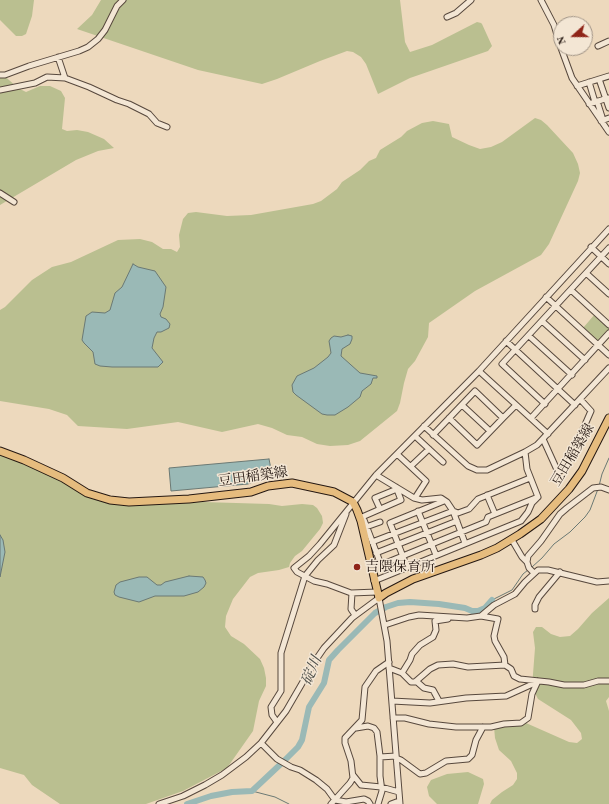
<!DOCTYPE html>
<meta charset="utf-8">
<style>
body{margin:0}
#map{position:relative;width:609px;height:804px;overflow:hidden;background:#edd9bd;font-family:"Old Standard TT",serif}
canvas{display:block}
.north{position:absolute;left:553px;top:16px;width:40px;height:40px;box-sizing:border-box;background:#f3e6d4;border:1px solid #a19486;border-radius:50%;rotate:249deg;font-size:11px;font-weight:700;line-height:16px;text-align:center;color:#251812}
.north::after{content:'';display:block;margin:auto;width:14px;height:18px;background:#8f2418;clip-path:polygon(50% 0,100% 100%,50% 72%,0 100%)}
</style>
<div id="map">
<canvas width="609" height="804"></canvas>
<div class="north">N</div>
</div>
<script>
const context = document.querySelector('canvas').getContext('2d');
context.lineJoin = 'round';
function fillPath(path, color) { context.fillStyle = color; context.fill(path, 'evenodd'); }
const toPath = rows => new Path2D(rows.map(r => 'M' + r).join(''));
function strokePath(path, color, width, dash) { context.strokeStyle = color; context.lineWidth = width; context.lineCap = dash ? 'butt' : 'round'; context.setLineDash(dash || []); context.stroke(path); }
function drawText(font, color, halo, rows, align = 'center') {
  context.font = font + ' "Old Standard TT","Noto Serif JP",serif'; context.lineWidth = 3; context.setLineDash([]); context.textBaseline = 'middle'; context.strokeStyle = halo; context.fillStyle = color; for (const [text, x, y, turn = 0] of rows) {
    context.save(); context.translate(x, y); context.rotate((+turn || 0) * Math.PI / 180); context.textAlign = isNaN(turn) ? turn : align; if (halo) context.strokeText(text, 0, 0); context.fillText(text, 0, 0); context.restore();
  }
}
const green = toPath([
 [0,0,34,0,32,16,26,34,22,36,16,36,0,20],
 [101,0,400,0,405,42,410,52,432,45,477,22,481,23,482,24,492,46,488,51,410,78,378,94,366,64,361,57,353,52,347,51,320,61,277,79,262,84,198,70,77,29,92,15],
 [0,72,18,88,26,92,40,86,50,86,61,91,65,98,62,129,67,131,77,130,88,132,104,139,114,148,98,151,76,160,0,205],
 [535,118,541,120,547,125,573,153,578,164,580,173,578,181,549,244,541,255,475,291,429,323,428,337,415,361,408,369,404,383,400,403,397,411,360,441,348,445,330,446,317,444,302,437,287,435,272,428,258,424,222,432,178,422,127,429,78,426,67,415,49,409,0,401,0,310,5,307,32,280,52,267,71,262,118,240,140,239,152,242,163,249,171,249,177,252,180,247,179,235,183,219,188,213,196,212,227,216,251,215,313,204,321,201,337,189,342,182,360,170,369,161,376,158,380,150,401,137,407,131,422,123,433,121,449,124,452,137,469,145,480,149,491,147,502,142],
 [595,314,609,326,609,331,599,342,583,328],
 [0,453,64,480,80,491,132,505,203,502,269,504,282,506,302,504,313,505,317,508,322,516,323,523,320,529,302,551,295,556,290,563,289,567,279,570,258,573,250,577,233,599,226,616,225,627,231,636,244,644,260,659,264,668,266,678,266,686,259,701,253,731,227,768,183,791,146,804,60,804,32,785,24,775,0,768],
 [609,598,609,697,606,701,609,711,609,804,490,804,492,800,502,792,513,785,517,779,517,773,511,761,499,750,495,738,494,727,503,721,510,720,526,723,569,742,577,743,582,739,581,733,571,720,538,699,532,687,535,648,533,632,536,627,542,627,551,634,560,637,570,636,578,629,592,613],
 [468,772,483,779,484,784,478,804,437,804,429,796,427,787,431,780,447,774]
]);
const water = toPath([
 [133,264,138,267,155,271,166,287,163,307,160,314,161,317,166,319,170,324,169,328,161,332,157,332,154,338,152,348,163,362,158,367,112,367,100,366,95,364,93,352,84,343,82,340,86,316,92,312,105,313,110,310,115,293,122,287,133,264],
 [348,335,352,336,352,339,350,344,342,349,341,356,360,373,377,376,377,378,373,378,371,384,362,391,360,397,348,407,335,415,327,415,322,414,296,395,293,392,292,385,297,376,314,368,328,357,331,353,329,341,331,338,334,336,341,337,348,335],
 [269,459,272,474,248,484,171,491,169,468,269,459],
 [0,535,3,540,5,552,0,577,0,535],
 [189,576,203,577,205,580,206,583,204,587,198,592,184,596,155,596,139,602,119,597,115,595,114,592,116,585,120,582,139,577,147,577,157,585,161,585,165,582,189,576]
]);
const stream = toPath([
 [599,486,602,474,609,458],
 [532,567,542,558,554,544,570,532,585,517,590,510,598,489],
 [492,600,512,590,523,574,528,570],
 [252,791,275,797,289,804]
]);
const river = toPath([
 [187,804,211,796,232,792,252,791,285,760,298,747,302,740,309,707,324,683,329,660,338,650,375,613,386,607,398,603,410,602,439,604,465,608,472,611,478,611,485,608,492,600]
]);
const minor = toPath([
 [541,0,554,25,561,48],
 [447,17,456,13,471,0],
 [598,46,609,41],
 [561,48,572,78,609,132],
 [58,57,65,78],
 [0,75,5,75,29,66,79,51,88,47,98,39,105,30,117,6,123,0],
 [599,79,609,108],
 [589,82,595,102],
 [577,86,609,76],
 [0,90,35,83,47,77,65,78,89,87,117,100,129,104,149,114,157,123,167,127],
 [597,101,603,120],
 [589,104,608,98],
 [601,121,609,118],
 [0,193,14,202],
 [591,247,609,264],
 [586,273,609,294],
 [571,290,609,325],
 [546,297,609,355],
 [542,321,585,360],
 [529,336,572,375],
 [506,341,575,405],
 [479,371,548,434],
 [545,404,502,364,609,248],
 [462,405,490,431],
 [503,418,516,405],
 [531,418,609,333],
 [424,426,468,466,477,470,487,470,525,452,537,445,609,368],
 [433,435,475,391,503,418,477,445,449,418],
 [415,436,443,462],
 [543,439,558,472,566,468,591,411,580,399],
 [525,452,527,469,538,497],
 [397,454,426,481,415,498],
 [411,466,429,449],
 [376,475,414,498,422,500,441,498,447,502,453,511,465,543],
 [487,495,495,514],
 [380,509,375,498,397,489],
 [418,511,436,555],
 [362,517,401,500,396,487],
 [364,520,380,562,383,564,486,522,488,517,538,497],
 [366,527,380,522],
 [512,540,522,557,527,562,529,568,534,573],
 [372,542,453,511,458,513,469,509,478,499,530,478],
 [376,553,457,521],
 [527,562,528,556,541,541,560,514,567,508,593,488,601,487,609,490],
 [407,567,390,523,444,501],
 [374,581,521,521,528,512,532,503,537,498],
 [377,592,351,593,327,584,314,581,297,572,294,568,309,556,320,544,376,475,479,371,609,229],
 [352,593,351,609,355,615],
 [535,609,535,605,539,597,560,572],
 [481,616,494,605,515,594,525,582,538,570,548,570,597,582,609,581],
 [385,625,409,617,419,615,467,618,481,616,498,619,494,636,495,641,504,657,505,665],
 [389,668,402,673,411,682,415,682,430,669,438,665,453,664,468,667,505,665,511,669,514,676,520,679,549,682,564,685,584,685,598,681,609,681],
 [402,673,410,660,412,654,420,645,433,637,436,630,435,621,448,619],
 [416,681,424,688,433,690,439,701],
 [392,701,430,703,466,698,506,696,537,682],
 [393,718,405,718,429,724,456,727,491,727,504,724,521,723,528,718,532,694,538,681],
 [277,722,272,715,271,707,281,691,281,653,305,576,318,560,334,545,346,514],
 [356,728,368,726,374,728,377,732,380,756,380,776,382,791,378,804],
 [261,743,277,759,291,767,300,770,316,780,327,789,335,800,346,802,364,799,368,801,370,804],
 [380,757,396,756],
 [396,758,401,760,420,774,426,773,446,761,468,759,472,755,476,740,483,727],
 [353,775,361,785,381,787,399,792],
 [159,804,183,796,205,785,222,775,246,757,261,743,286,711,315,661,324,648,352,618,379,598,387,641,400,804],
 [331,804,350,783,353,778,351,761,345,743,345,738,362,720,365,687,376,671,389,662],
 [391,804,399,801]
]);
const major = toPath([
 [0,451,24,460,63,478,87,493,110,500,129,502,189,499,251,492,268,486,292,483,334,492,353,502,357,510,361,521,379,598,386,593,413,579,481,555,497,548,520,534,541,519,569,489,582,471,609,418]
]);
const markers = [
 [357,567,4,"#8f2418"]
];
const streetNames = [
 ["豆田稲築線",573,455,-59],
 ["豆田稲築線",253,477,-8]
];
const poiNames = [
 ["吉隈保育所",365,567]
];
const waterNames = [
 ["碇川",312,671,-67]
];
fillPath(green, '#babf90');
fillPath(water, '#9ab9b6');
strokePath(water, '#6b7974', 1);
strokePath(stream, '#6b7974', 1);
strokePath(river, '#9ab9b6', 6);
strokePath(minor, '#57483d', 7);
strokePath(major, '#251812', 9);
strokePath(minor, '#f3e6d4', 5);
strokePath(major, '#e6bc7e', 7);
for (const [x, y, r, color] of markers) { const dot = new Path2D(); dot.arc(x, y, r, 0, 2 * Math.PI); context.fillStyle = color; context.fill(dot); strokePath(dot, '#f3e6d4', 1.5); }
drawText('14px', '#251812', '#f3e6d4', streetNames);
drawText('14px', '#251812', '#f3e6d4', poiNames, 'left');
drawText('italic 15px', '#4e504b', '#f3e6d4', waterNames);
</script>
